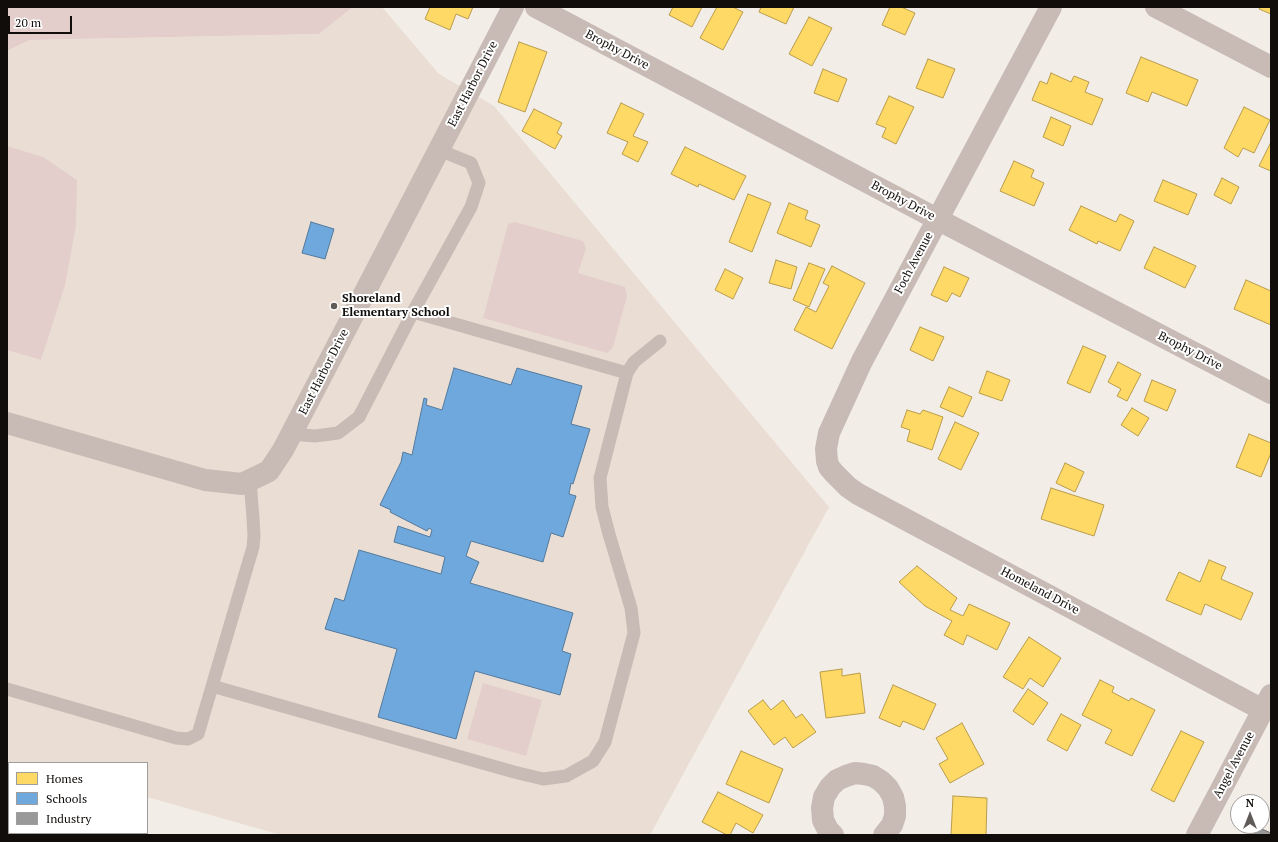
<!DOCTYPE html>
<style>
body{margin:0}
#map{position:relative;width:1278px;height:842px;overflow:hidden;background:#f3ede8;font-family:"PT Serif",serif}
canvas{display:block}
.frame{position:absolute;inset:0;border:8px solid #110d0a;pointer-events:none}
.legend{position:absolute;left:8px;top:762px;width:140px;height:72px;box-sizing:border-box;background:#fff;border:1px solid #a09e9d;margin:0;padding:5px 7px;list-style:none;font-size:12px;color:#110d0a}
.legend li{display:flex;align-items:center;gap:8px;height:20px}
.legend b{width:20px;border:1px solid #a09e9d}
.north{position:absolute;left:1230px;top:794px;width:40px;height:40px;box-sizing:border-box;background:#fff;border:1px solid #a09e9d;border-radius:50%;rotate:0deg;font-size:11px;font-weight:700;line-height:16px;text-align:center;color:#110d0a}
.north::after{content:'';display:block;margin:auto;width:14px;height:18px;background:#605b58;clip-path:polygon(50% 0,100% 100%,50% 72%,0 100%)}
.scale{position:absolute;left:8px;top:16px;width:64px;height:18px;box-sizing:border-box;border:2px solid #110d0a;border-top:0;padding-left:5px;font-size:12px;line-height:14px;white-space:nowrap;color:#110d0a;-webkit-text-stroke:3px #fff;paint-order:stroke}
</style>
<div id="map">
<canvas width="1278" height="842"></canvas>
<div class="frame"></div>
<ul class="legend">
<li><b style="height:11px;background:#ffd966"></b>Homes</li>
<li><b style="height:11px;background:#6fa8dc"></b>Schools</li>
<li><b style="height:11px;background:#999"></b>Industry</li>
</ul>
<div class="north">N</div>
<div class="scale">20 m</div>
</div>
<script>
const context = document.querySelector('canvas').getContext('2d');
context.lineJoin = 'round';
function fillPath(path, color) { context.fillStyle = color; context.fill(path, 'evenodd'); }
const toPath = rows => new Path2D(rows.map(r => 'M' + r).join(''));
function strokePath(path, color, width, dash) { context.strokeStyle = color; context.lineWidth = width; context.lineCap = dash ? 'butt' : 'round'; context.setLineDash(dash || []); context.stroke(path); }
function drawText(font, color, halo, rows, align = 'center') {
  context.font = font + ' "PT Serif",serif'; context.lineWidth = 4; context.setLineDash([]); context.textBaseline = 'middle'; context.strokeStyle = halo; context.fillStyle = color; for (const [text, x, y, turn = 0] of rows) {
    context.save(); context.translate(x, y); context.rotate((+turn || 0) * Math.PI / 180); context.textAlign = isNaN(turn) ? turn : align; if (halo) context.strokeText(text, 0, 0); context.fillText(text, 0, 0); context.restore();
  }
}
const built = toPath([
 [353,7,382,7,439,74,494,106,829,507,650,835,281,835,147,797,147,763,9,763,9,777,7,777,7,51,30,40,319,34]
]);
const green = toPath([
 [7,7,353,7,319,34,30,40,7,51],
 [7,146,43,157,77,180,76,226,65,285,41,360,7,350],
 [515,222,583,241,586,248,578,273,625,287,627,296,613,347,607,353,483,318,508,224],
 [483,683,542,700,526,756,467,739]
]);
const homes = toPath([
 [430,7,473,7,468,19,456,14,450,30,425,19,430,7],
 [673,7,702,7,692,27,669,15,673,7],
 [717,7,733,7,743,12,723,50,700,38,717,7],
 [761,7,794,7,786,24,759,12,761,7],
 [890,7,901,7,915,13,905,35,882,25,890,7],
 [1260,7,1271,7,1271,14,1259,9,1260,7],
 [809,17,832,28,812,66,789,54,809,17],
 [519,42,547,52,525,112,498,102,519,42],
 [1141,57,1198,80,1187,106,1152,92,1148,102,1126,93,1141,57],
 [928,59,955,69,943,98,916,88,928,59],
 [823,69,847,79,838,102,814,93,823,69],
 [1051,73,1071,82,1074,76,1089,82,1085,92,1103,99,1092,125,1032,100,1040,81,1047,84,1051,73],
 [889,96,914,107,896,144,882,137,886,128,876,124,889,96],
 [621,103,644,114,633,136,648,142,638,162,622,154,628,142,607,133,621,103],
 [1244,107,1270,120,1254,153,1243,148,1238,157,1224,148,1244,107],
 [534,109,562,123,557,133,562,136,555,149,522,131,534,109],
 [1051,117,1071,126,1063,146,1043,137,1051,117],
 [1271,142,1271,171,1259,166,1271,142],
 [685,147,746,176,734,200,699,184,698,187,671,174,685,147],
 [1014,161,1034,170,1031,177,1044,183,1034,206,1000,191,1014,161],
 [1222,178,1239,187,1231,204,1214,195,1222,178],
 [1163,180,1197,194,1188,215,1154,201,1163,180],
 [748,194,771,203,752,252,729,242,748,194],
 [789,203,808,211,805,219,820,225,811,247,777,233,789,203],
 [1081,206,1116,222,1120,214,1134,221,1120,251,1098,241,1097,244,1069,230,1081,206],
 [1154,247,1196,266,1185,288,1144,268,1154,247],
 [776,260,797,267,791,289,769,283,776,260],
 [809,263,825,269,809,307,793,300,809,263],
 [832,266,865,283,832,349,794,330,806,307,816,312,829,286,823,283,832,266],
 [944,267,969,278,960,297,952,293,947,302,931,295,944,267],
 [725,269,743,278,733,299,715,290,725,269],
 [1246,280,1271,291,1271,325,1234,309,1246,280],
 [920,327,944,337,933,361,910,350,920,327],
 [1083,346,1106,356,1090,393,1067,383,1083,346],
 [1118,362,1141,374,1127,401,1117,396,1121,389,1108,382,1118,362],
 [987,371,1010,380,1002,401,979,393,987,371],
 [1152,380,1176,390,1167,411,1144,401,1152,380],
 [949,387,972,397,963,417,940,407,949,387],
 [1132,408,1149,418,1138,436,1121,425,1132,408],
 [907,410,920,414,923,410,943,417,932,450,907,441,910,430,901,427,907,410],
 [955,422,979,433,961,470,938,459,955,422],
 [1249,434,1271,443,1271,453,1261,477,1236,467,1249,434],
 [1065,463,1084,472,1075,492,1056,483,1065,463],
 [1051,488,1104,505,1094,536,1041,519,1051,488],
 [1209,560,1226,567,1221,579,1253,593,1241,620,1205,604,1201,615,1166,600,1179,572,1200,582,1209,560],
 [917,566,957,598,950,610,963,616,969,604,1010,623,997,650,967,635,963,645,944,635,952,621,925,606,899,582,917,566],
 [1029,637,1061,658,1043,687,1030,678,1023,689,1003,677,1029,637],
 [842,669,842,676,860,673,865,713,826,718,820,672,842,669],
 [1100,680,1114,687,1112,692,1129,701,1131,698,1155,710,1132,756,1105,743,1112,730,1082,715,1100,680],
 [893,685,936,704,924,730,903,721,900,727,879,718,893,685],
 [1028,689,1048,703,1033,725,1013,711,1028,689],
 [763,700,771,710,783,700,796,718,802,714,816,732,793,748,785,737,774,745,748,711,763,700],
 [1061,714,1081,725,1067,751,1047,740,1061,714],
 [962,723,984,764,950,783,939,764,948,759,936,738,962,723],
 [1181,731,1204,742,1174,802,1151,790,1181,731],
 [741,751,783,769,769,803,726,784,741,751],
 [718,792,763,815,753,833,736,823,730,835,727,835,702,822,718,792],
 [953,796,987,798,986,835,951,835,953,796]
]);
const schools = toPath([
 [311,222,334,229,325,259,302,253,311,222],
 [454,368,511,385,517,368,582,386,571,424,590,429,573,484,571,483,569,494,576,496,563,537,551,533,543,562,471,541,466,556,479,562,470,583,573,613,562,651,571,654,560,695,475,671,456,739,378,717,397,649,325,629,335,598,344,601,359,550,441,574,445,557,394,542,398,526,430,537,432,530,429,528,427,531,390,512,391,510,380,505,401,462,403,452,412,455,424,398,427,399,426,405,442,410,454,368]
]);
const industry = toPath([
 [1255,826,1271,833,1271,835,1250,835,1255,826]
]);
const service = toPath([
 [413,312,627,373],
 [291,434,315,436,338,433,359,417,413,312,471,207,479,183,471,163,439,150],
 [212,686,514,772,543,779,566,776,593,761,605,742,634,633,631,608,609,534,602,507,600,478,627,373,634,362,660,341],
 [7,689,176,738,188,739,198,734,253,547,254,536,253,518,250,480]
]);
const minor = toPath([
 [536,7,937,219,1271,393],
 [1051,7,862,361,829,433,826,449,827,461,829,467,834,473,848,487,858,494,1263,710],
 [1156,7,1271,67],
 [7,423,205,480,242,484,269,471,283,450,513,7],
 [833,835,828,830,823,820,822,808,824,797,830,787,837,780,846,776,855,773,864,774,873,776,881,781,888,788,893,797,895,806,895,816,892,825,884,835],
 [1197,835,1271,695]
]);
const markers = [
 [334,306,4,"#605b58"]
];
const streetNames = [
 ["Brophy Drive",617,50,28],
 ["East Harbor Drive",473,84,-63],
 ["Brophy Drive",903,201,28],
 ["Foch Avenue",914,263,-62],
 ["Brophy Drive",1190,351,27],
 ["East Harbor Drive",324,372,-63],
 ["Homeland Drive",1040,591,28],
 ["Angel Avenue",1234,765,-62]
];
const poiNames = [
 ["Shoreland",342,299],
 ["Elementary School",342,313]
];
fillPath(built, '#eaded4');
fillPath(green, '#e4cecb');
fillPath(homes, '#ffd966');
strokePath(homes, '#b89c4a', 1);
fillPath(schools, '#6fa8dc');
strokePath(schools, '#537a9d', 1);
fillPath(industry, '#999');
strokePath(industry, '#706f6e', 1);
strokePath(service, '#c8bbb6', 13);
strokePath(minor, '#c8bbb6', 22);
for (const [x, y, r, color] of markers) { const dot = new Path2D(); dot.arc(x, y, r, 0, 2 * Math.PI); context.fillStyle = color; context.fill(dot); strokePath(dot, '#fff', 1.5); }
drawText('12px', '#110d0a', '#fff', streetNames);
drawText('bold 12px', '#110d0a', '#fff', poiNames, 'left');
</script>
